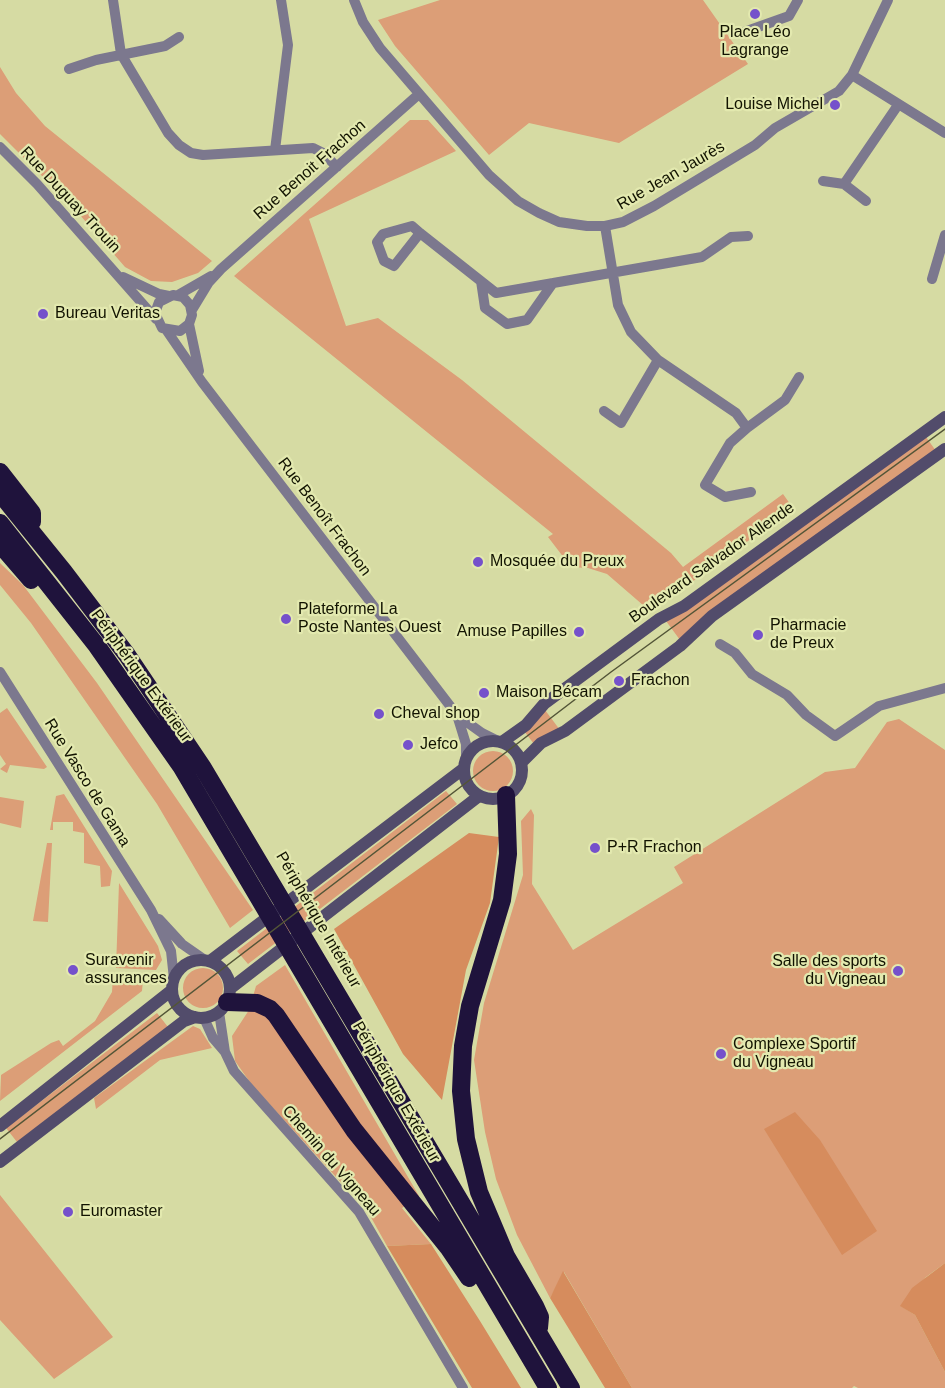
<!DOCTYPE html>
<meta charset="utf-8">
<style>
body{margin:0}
canvas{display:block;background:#d6dba3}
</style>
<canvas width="945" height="1388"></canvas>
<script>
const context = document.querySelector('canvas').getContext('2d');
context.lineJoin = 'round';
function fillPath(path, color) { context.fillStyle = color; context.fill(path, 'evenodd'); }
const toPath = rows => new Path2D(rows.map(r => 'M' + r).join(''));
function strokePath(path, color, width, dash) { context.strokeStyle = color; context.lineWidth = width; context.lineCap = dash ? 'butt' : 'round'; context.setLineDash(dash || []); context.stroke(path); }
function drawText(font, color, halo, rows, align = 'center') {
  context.font = font + ' Arial,sans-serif'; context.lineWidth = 4.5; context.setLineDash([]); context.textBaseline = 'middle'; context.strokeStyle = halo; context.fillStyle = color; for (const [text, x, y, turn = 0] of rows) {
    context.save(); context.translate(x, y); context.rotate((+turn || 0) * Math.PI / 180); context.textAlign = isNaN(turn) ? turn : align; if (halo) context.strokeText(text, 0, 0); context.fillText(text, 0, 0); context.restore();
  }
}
const green = toPath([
 [440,0,703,0,748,64,619,143,529,123,489,155,395,46,378,20],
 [0,67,16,93,45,126,212,261,198,273,172,282,151,281,125,267,73,207,0,134],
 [410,120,428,120,456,151,309,219,346,326,378,318,462,380,671,553,683,567,783,494,793,508,651,612,607,574,588,568,571,567,548,537,553,534,234,276],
 [926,437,936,451,680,640,666,621],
 [0,563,23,585,97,683,253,910,230,928,157,804,31,623,0,585],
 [7,708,47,767,44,769,10,765,7,773,0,769,6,764,0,755,0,713],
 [545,710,560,730,534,744,524,731],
 [899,719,945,750,945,1263,926,1277,901,1306,915,1315,945,1372,945,1388,858,1388,854,1386,852,1388,632,1388,564,1272,550,1298,517,1235,496,1179,485,1132,474,1060,484,1003,523,875,521,821,531,809,534,815,532,884,573,950,683,883,674,867,825,772,855,768,887,722],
 '473 771a20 20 0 1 1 40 0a20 20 0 1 1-40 0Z',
 [446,791,457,804,248,964,237,951],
 [64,794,112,871,110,886,101,887,100,866,84,863,84,833,73,831,73,822,53,822,53,830,50,830,56,796],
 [0,797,24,801,21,828,0,823],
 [47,843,52,843,48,922,33,921],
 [119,883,158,946,162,960,156,970,116,968],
 [285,965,419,1196,402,1208,431,1244,387,1246,368,1212,252,1085,235,1061,232,1036,249,1010,256,986],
 '183 988a20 20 0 1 1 40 0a20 20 0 1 1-40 0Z',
 [113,976,143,979,142,991,0,1101,1,1075,51,1043,59,1040,63,1046,95,1021,112,992],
 [157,1013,168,1027,17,1142,6,1128],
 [193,1026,200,1029,212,1048,160,1060,96,1109,94,1098],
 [0,1195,113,1337,54,1379,0,1320]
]);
const forest = toPath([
 [469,833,499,837,490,903,466,970,442,1100,403,1054,334,929],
 [795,1112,820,1140,877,1231,842,1255,764,1129],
 [431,1244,480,1321,521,1388,472,1388,387,1246],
 [945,1263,945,1372,915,1315,900,1306,912,1288],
 [563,1271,632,1388,605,1388,550,1298]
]);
const street = toPath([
 [113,0,121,54,168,133,179,145,191,153,203,155,313,148,323,153,337,167],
 [354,0,363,22,380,48,489,175,518,201,539,213,559,222,587,226,605,226,623,222,654,206,755,145,775,128,839,91,852,75,888,0],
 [744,32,789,16,798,0],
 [69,69,96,60,165,46,179,37],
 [852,75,945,133],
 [0,147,37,184,156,319],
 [275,150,288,45,281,0],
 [823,181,844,184,866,201],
 [844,184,898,105],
 [605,226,618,305,631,332,658,360,736,413,747,428,785,400,799,377],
 [420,233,394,266,384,261,377,242,383,234,412,226,420,233,496,293,702,257,731,237,748,236],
 [123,277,159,294,169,296],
 [932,279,945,235],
 [481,281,485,308,507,324,527,320,553,283],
 [178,295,211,276],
 [192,310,209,282,221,269,419,94],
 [189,324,180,331,162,328,155,313,159,302,173,295,183,297,190,305,192,315,189,324,199,371],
 [167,331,202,382,457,715,482,733,498,741],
 [604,411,621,423,658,360],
 [747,428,730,443,705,485,725,497,751,492],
 [720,644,735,653,752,674,787,695,806,715,835,736,879,706,945,688],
 [0,672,151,910,171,951,174,979],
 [457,715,466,744,466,757],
 [159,919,182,944,205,960],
 [219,1012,225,1052],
 [204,1018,213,1038,225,1052,234,1071,359,1212,463,1388]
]);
const secondary = toPath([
 '464 770a29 29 0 1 1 58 0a29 29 0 1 1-58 0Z',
 [502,742,526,725,544,704,659,619,684,606,945,417],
 [521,763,541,743,565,731,680,646,712,616,945,449],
 '172 989a29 29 0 1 1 58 0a29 29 0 1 1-58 0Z',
 [210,961,463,769],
 [231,988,479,796],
 [0,1126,172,990],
 [0,1162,184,1021,195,1017]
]);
const highway = toPath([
 [0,472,32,513,32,522],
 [0,493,64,572,127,655,203,768,571,1388],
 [0,523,97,646,181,766,548,1388],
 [0,544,31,580],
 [506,795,508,854,502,900,470,1006,463,1046,461,1091,466,1139,479,1192,506,1256,535,1306,540,1317,539,1328],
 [227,1002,257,1003,270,1009,276,1015,354,1130,448,1247,469,1278]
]);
const tram = toPath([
 [0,1139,611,672,945,429]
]);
const markers = [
 [755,14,6,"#7551cb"],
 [835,105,6,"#7551cb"],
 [43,314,6,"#7551cb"],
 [478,562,6,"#7551cb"],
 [286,619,6,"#7551cb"],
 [579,632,6,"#7551cb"],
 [758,635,6,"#7551cb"],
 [619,681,6,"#7551cb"],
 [484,693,6,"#7551cb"],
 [379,714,6,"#7551cb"],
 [408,745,6,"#7551cb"],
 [595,848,6,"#7551cb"],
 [73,970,6,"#7551cb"],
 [898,971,6,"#7551cb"],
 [721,1054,6,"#7551cb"],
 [68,1212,6,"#7551cb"]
];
const poiNames = [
 ["Place Léo",755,33,"center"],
 ["Lagrange",755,51,"center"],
 ["Louise Michel",823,105,"right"],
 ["Bureau Veritas",55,314],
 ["Mosquée du Preux",490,562],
 ["Plateforme La",298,610],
 ["Poste Nantes Ouest",298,628],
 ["Pharmacie",770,626],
 ["de Preux",770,644],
 ["Amuse Papilles",567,632,"right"],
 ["Frachon",631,681],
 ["Maison Bécam",496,693],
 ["Cheval shop",391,714],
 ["Jefco",420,745],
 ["P+R Frachon",607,848],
 ["Suravenir",85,961],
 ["assurances",85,979],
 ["Salle des sports",886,962,"right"],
 ["du Vigneau",886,980,"right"],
 ["Complexe Sportif",733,1045],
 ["du Vigneau",733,1063],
 ["Euromaster",80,1212]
];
const streetNames = [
 ["Rue Benoit Frachon",310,170,-41],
 ["Rue Jean Jaurès",671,176,-30],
 ["Rue Duguay Trouin",70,200,47],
 ["Rue Benoît Frachon",324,517,53],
 ["Boulevard Salvador Allende",712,563,-35],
 ["Périphérique Extérieur",141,676,54],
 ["Rue Vasco de Gama",87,783,58],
 ["Périphérique Intérieur",318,920,60],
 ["Périphérique Extérieur",396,1092,60],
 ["Chemin du Vigneau",331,1161,49]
];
fillPath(green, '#dc9e77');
fillPath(forest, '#d68c5d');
strokePath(street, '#7c788e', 10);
strokePath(secondary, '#524c6b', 12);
strokePath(highway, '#1f133c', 18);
strokePath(tram, '#535537', 1.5);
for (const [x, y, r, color] of markers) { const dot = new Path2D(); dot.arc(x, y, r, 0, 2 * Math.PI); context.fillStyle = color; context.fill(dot); strokePath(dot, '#e3e9af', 2); }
drawText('16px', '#121301', '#e3e9af', poiNames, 'left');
drawText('16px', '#121301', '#e3e9af', streetNames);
</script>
